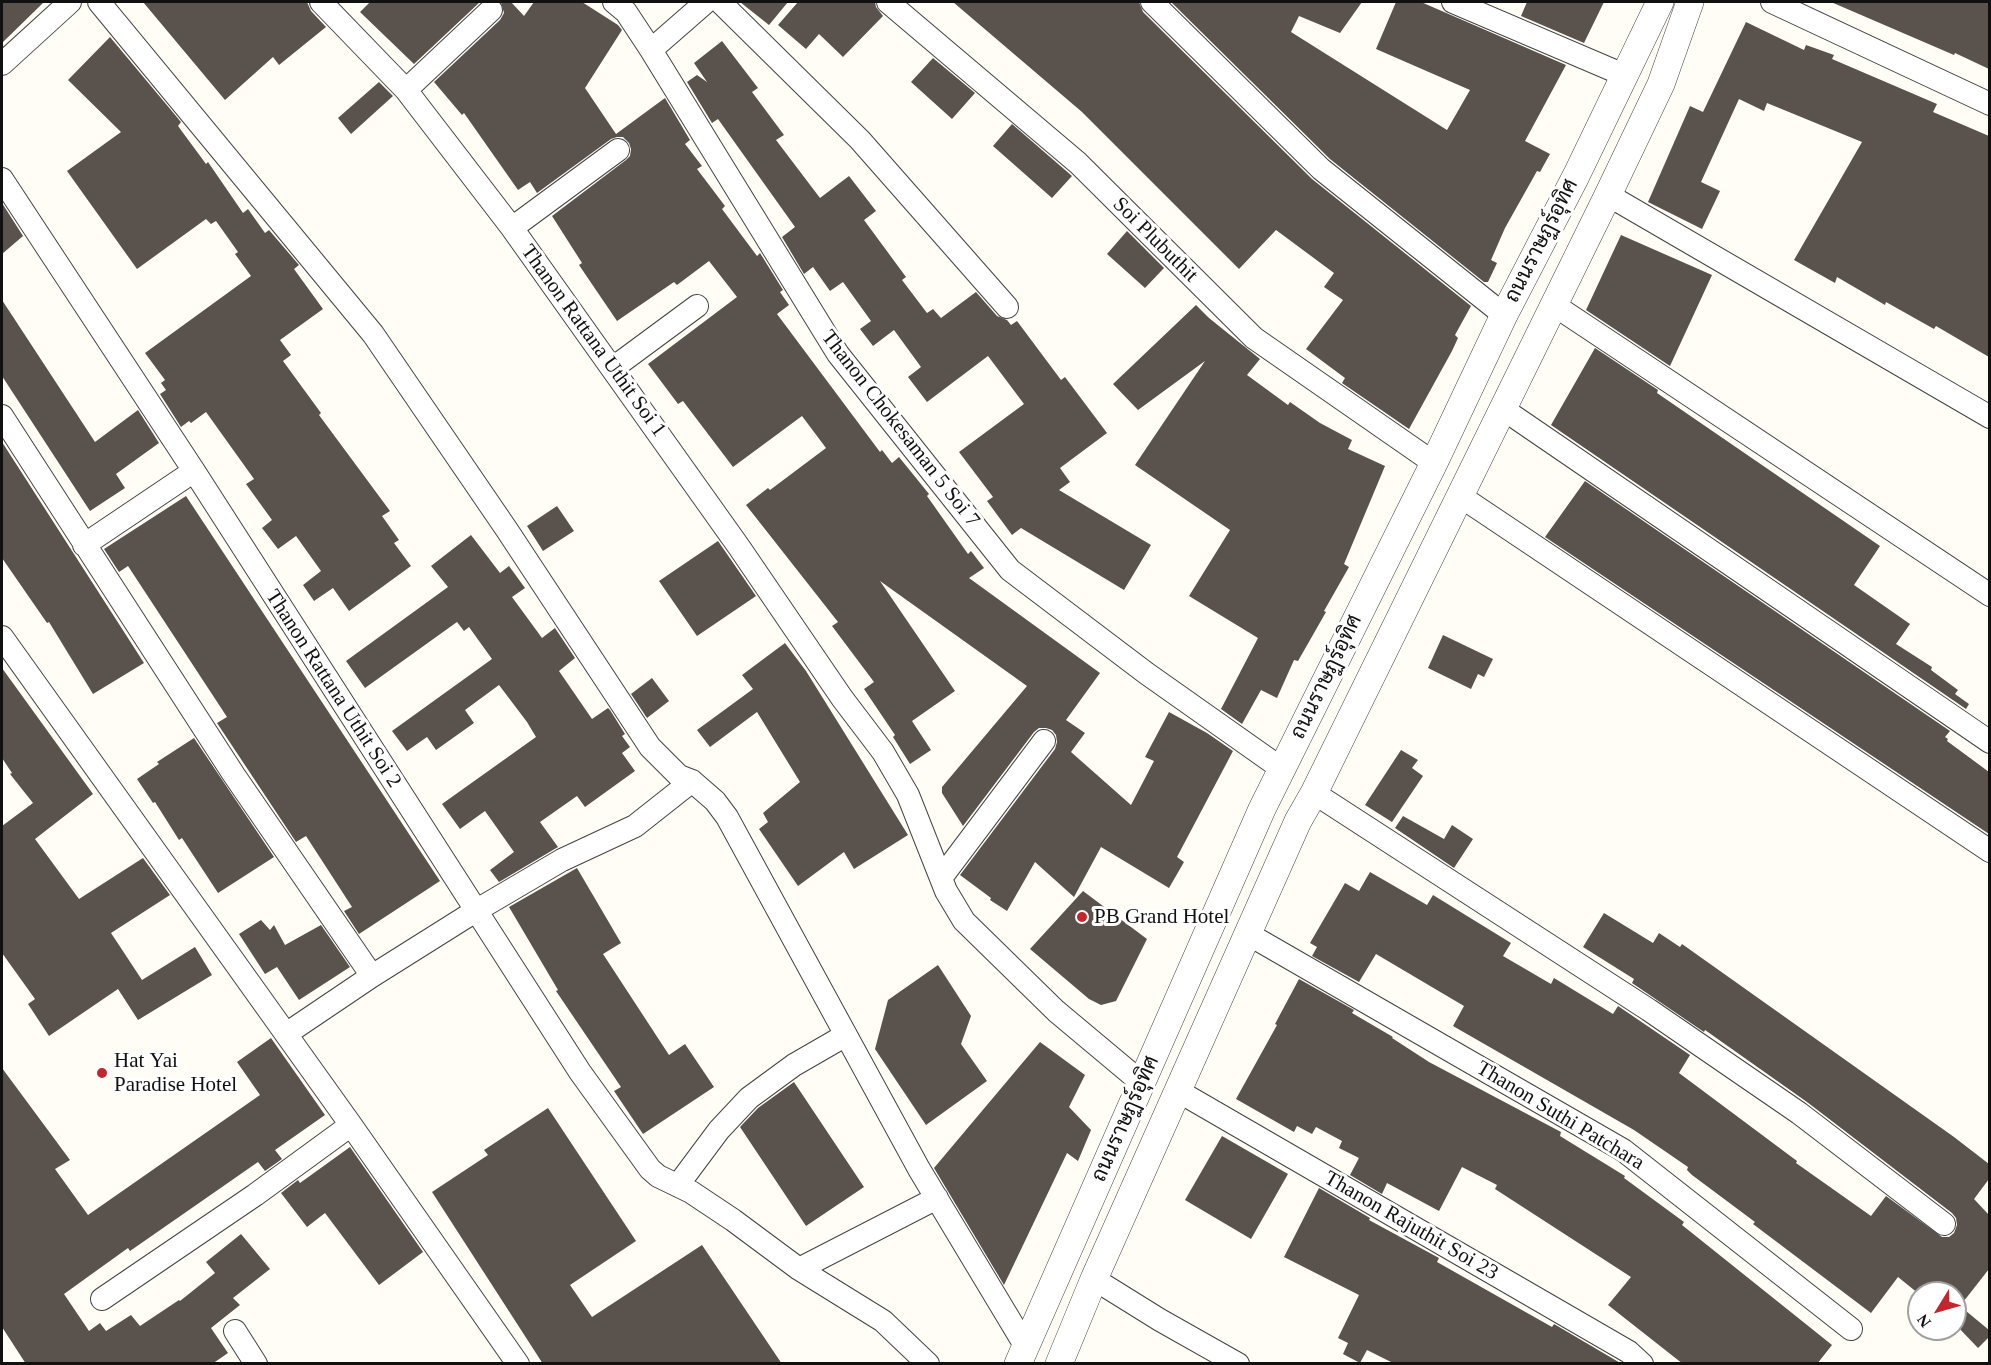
<!DOCTYPE html>
<meta charset="utf-8">
<style>
body{margin:0}
#map{position:relative;width:1991px;height:1365px;overflow:hidden;background:#fffdf5;font-family:"Times New Roman",serif}
canvas{display:block}
.frame{position:absolute;inset:0;border:3px solid #111;pointer-events:none}
.north{position:absolute;left:1907px;top:1281px;width:60px;height:60px;box-sizing:border-box;background:#fff;border:2px solid #a0a0a0;border-radius:50%;rotate:233deg;font-size:16px;font-weight:700;line-height:24px;text-align:center;color:#111}
.north::after{content:'';display:block;margin:auto;width:21px;height:27px;background:#c4262e;clip-path:polygon(50% 0,100% 100%,50% 72%,0 100%)}
</style>
<div id="map">
<canvas width="1991" height="1365"></canvas>
<div class="frame"></div>
<div class="north">N</div>
</div>
<script>
const context = document.querySelector('canvas').getContext('2d');
context.lineJoin = 'round';
function fillPath(path, color) { context.fillStyle = color; context.fill(path, 'evenodd'); }
const toPath = rows => new Path2D(rows.map(r => 'M' + r).join(''));
function strokePath(path, color, width, dash) { context.strokeStyle = color; context.lineWidth = width; context.lineCap = dash ? 'butt' : 'round'; context.setLineDash(dash || []); context.stroke(path); }
function drawText(font, color, halo, rows, align = 'center') {
  context.font = font + ' "Times New Roman",Sarabun,serif'; context.lineWidth = 6; context.setLineDash([]); context.textBaseline = 'middle'; context.strokeStyle = halo; context.fillStyle = color; for (const [text, x, y, turn = 0] of rows) {
    context.save(); context.translate(x, y); context.rotate((+turn || 0) * Math.PI / 180); context.textAlign = isNaN(turn) ? turn : align; if (halo) context.strokeText(text, 0, 0); context.fillText(text, 0, 0); context.restore();
  }
}
const building = toPath([
 [2,2,44,2,2,43],
 [143,2,307,2,311,11,326,27,279,65,273,57,225,100],
 [370,2,480,2,414,64,360,12],
 [501,2,511,2,524,16,534,2,582,2,618,25,622,30,585,88,616,134,665,98,690,140,685,144,702,166,697,169,725,206,722,209,757,256,760,253,783,290,780,292,789,305,777,314,880,452,882,450,892,463,899,457,929,494,927,496,968,554,971,551,984,568,969,578,1100,673,1066,720,1085,733,1071,752,1131,805,1154,761,1145,757,1169,712,1207,733,1233,751,1177,857,1184,862,1169,888,1101,847,1074,897,1035,862,1007,911,990,900,991,898,960,875,1055,749,1057,742,1056,735,1052,730,1046,728,1039,728,1034,732,963,826,942,793,942,787,1027,686,880,581,955,691,912,721,931,750,910,764,893,737,895,735,864,689,874,682,832,626,838,622,746,505,768,488,770,490,826,448,802,416,733,467,683,401,678,404,648,364,737,297,709,261,677,285,674,282,617,321,579,265,582,263,552,216,626,160,630,156,631,149,629,143,623,137,617,137,611,139,537,193,530,182,518,190,464,113,462,115,434,82,500,20,504,13],
 [740,2,788,2,769,25],
 [798,2,875,2,876,7,883,16,843,57,819,34,806,49,778,25],
 [953,2,1139,2,1143,12,1312,179,1471,306,1455,335,1458,338,1452,351,1409,429,1342,383,1345,378,1306,349,1343,300,1324,287,1334,273,1276,230,1239,269,1082,112],
 [1171,2,1362,2,1340,33,1299,16,1291,32,1447,130,1470,90,1376,49,1396,2,1421,2,1566,65,1525,141,1550,154,1540,172,1537,171,1505,228,1491,260,1497,263,1488,282,1484,282,1330,159],
 [1527,2,1604,2,1584,43,1521,16],
 [1831,2,1989,2,1989,69,1955,53,1954,55],
 [1746,22,1804,50,1806,45,1834,55,1832,59,1937,104,1933,112,1989,136,1989,357,1936,326,1934,329,1886,302,1885,305,1837,277,1835,283,1794,260,1862,142,1767,103,1764,111,1739,99,1701,182,1720,191,1702,229,1648,202,1690,106,1703,112],
 [110,37,181,122,178,126,206,164,208,162,243,213,248,209,265,233,269,230,299,265,294,269,323,309,280,340,291,355,283,361,321,413,319,415,390,511,382,516,399,540,394,543,411,566,349,611,333,588,314,601,303,585,321,571,296,536,278,549,262,528,272,520,246,484,254,479,206,412,191,423,189,421,181,427,160,394,166,390,161,383,165,380,145,353,251,276,235,254,238,252,216,221,211,224,206,219,137,269,67,171,121,132,68,80],
 [722,41,758,88,752,92,784,135,776,140,820,198,849,176,876,211,864,220,906,277,902,280,927,313,933,309,941,318,976,292,997,316,1007,320,1011,325,1017,321,1061,380,1065,377,1107,433,1060,468,1070,482,1059,490,1151,545,1124,590,1021,528,1012,535,987,501,993,497,959,452,1024,404,988,356,927,402,908,377,921,367,894,330,873,346,860,329,871,321,843,282,830,291,813,267,804,274,782,237,795,227,718,119,712,123,687,82,697,75,707,82,694,63],
 [933,58,975,93,952,119,911,82],
 [379,82,393,96,351,134,338,118],
 [1012,124,1072,176,1052,198,993,146],
 [2,203,23,236,2,254],
 [1127,231,1164,268,1145,288,1107,254],
 [1621,235,1712,275,1670,366,1586,310],
 [2,300,95,442,138,410,159,443,116,474,125,488,90,511,2,376],
 [1196,305,1209,318,1260,359,1247,375,1288,405,1290,402,1320,423,1352,440,1348,449,1385,466,1344,564,1349,567,1324,611,1326,612,1298,661,1294,660,1277,698,1261,690,1242,724,1221,709,1258,638,1189,596,1230,530,1135,465,1205,361,1138,410,1113,384],
 [1595,348,1658,390,1657,393,1880,546,1854,585,1910,624,1896,644,1932,667,1931,670,1958,690,1955,694,1969,704,1966,709,1551,425],
 [2,442,144,663,93,694,49,622,47,623,2,558],
 [1585,481,1950,731,1945,737,1948,739,1947,741,1989,772,1989,834,1545,537],
 [186,496,440,881,359,934,344,911,352,907,306,836,296,842,217,723,227,717,128,566,119,572,104,549],
 [557,506,574,531,543,551,527,526],
 [471,535,500,573,509,566,525,588,512,597,542,638,555,628,575,658,559,671,592,719,608,708,610,710,625,734,622,736,630,747,622,753,635,771,585,807,577,796,540,822,558,847,499,882,490,870,514,852,485,811,460,829,442,804,536,737,527,722,499,685,465,710,474,723,436,750,427,737,407,751,392,731,492,659,469,627,464,631,457,622,365,688,346,661,448,587,431,566],
 [718,541,756,596,697,636,659,581],
 [1443,635,1493,659,1484,677,1478,674,1471,689,1428,668],
 [785,643,806,671,908,835,854,869,844,852,798,886,759,829,768,822,763,813,800,782,757,712,710,747,697,730,753,689,742,675],
 [2,668,93,794,35,839,79,899,143,858,170,895,111,933,142,980,195,947,212,975,138,1020,118,989,49,1036,28,1004,35,999,2,953,2,826,33,803,10,774,12,773,2,758],
 [652,678,669,701,647,718,631,694],
 [194,738,274,857,218,893,182,838,179,840,155,802,153,803,137,779,159,764,157,762],
 [1401,750,1418,760,1412,768,1423,776,1392,822,1365,805],
 [1403,816,1444,839,1452,825,1473,839,1454,868,1395,828],
 [577,868,621,943,603,954,669,1055,685,1044,714,1087,643,1134,614,1091,621,1087,556,991,558,990,509,907],
 [1370,872,1427,905,1433,895,1511,943,1503,956,1551,984,1554,978,1613,1014,1618,1006,1690,1055,1679,1073,1797,1161,1796,1163,1871,1216,1886,1196,1942,1237,1949,1237,1954,1233,1957,1225,1956,1218,1952,1213,1807,1102,1705,1030,1704,1032,1632,983,1634,979,1583,947,1604,913,1653,943,1659,933,1680,947,1682,944,1954,1137,1989,1164,1989,1179,1974,1199,1989,1215,1989,1269,1960,1306,1989,1330,1989,1337,1978,1348,1955,1324,1955,1293,1919,1294,1898,1277,1871,1313,1753,1224,1755,1222,1692,1175,1687,1170,1688,1167,1634,1130,1453,1026,1464,1006,1376,954,1359,982,1312,956,1317,947,1310,943,1345,883,1359,891],
 [1083,891,1147,939,1116,1001,1101,1005,1089,999,1030,949],
 [261,920,270,930,274,925,285,945,321,925,350,967,299,1000,277,967,265,974,239,934],
 [938,965,971,1016,961,1044,987,1081,926,1125,875,1049,888,1000],
 [1299,979,1354,1010,1352,1013,1393,1037,1392,1038,1429,1062,1561,1132,1560,1136,1625,1176,1624,1178,1684,1222,1682,1225,1832,1345,1817,1364,1683,1364,1608,1305,1631,1277,1495,1189,1497,1185,1462,1167,1439,1211,1387,1183,1382,1194,1350,1175,1359,1158,1339,1148,1342,1141,1316,1127,1312,1134,1297,1126,1294,1132,1236,1099,1277,1025,1275,1024],
 [271,1038,325,1115,275,1150,282,1159,265,1171,258,1162,130,1251,128,1248,64,1294,89,1331,100,1323,106,1331,131,1315,140,1326,179,1300,180,1301,215,1273,206,1262,241,1234,270,1269,233,1298,240,1305,211,1328,228,1353,212,1364,26,1364,2,1327,2,1068,70,1160,55,1169,88,1215,260,1095,237,1062],
 [1040,1042,1085,1075,1069,1107,1091,1130,1078,1161,1067,1153,1004,1285,934,1168],
 [794,1082,864,1187,806,1226,740,1127,758,1108],
 [548,1108,636,1241,570,1285,592,1317,702,1245,782,1364,543,1364,432,1192,488,1155,484,1150],
 [1222,1136,1288,1174,1251,1239,1185,1200],
 [350,1147,423,1252,379,1285,325,1213,307,1227,281,1193,298,1180,300,1183],
 [1319,1188,1370,1218,1369,1220,1439,1258,1437,1262,1552,1327,1554,1324,1622,1364,1395,1364,1367,1350,1360,1363,1343,1354,1348,1343,1338,1338,1359,1295,1284,1257]
]);
const minor = toPath([
 [99,2,373,334,507,530,650,747,679,776,692,781,715,801,727,817,919,1169,1026,1347],
 [321,2,406,90,512,228,739,547,842,698,883,752,908,795,946,891,964,921,1056,1011,1142,1083],
 [614,2,626,12,651,50,838,354,1010,570,1146,673,1282,769],
 [720,2,860,140,1007,307],
 [888,2,1078,163,1254,338,1434,463],
 [1152,2,1321,169,1504,315],
 [1453,2,1624,75],
 [1772,2,1990,104],
 [651,50,706,2],
 [2,64,70,2],
 [406,90,491,10],
 [2,179,194,471,580,1072,650,1169,658,1176,691,1192,733,1220,799,1269,883,1321,928,1364],
 [1608,195,1990,417],
 [512,228,618,150],
 [1554,305,1990,595],
 [613,368,697,306],
 [1503,409,1990,742],
 [2,416,234,775,372,976],
 [1460,496,1990,851],
 [84,545,194,471],
 [2,637,351,1125,518,1364],
 [1314,793,1649,1010,1799,1113,1944,1224],
 [941,878,1044,741],
 [1248,934,1623,1150,1851,1329],
 [286,1034,372,976,477,910,562,860,635,826,692,781],
 [1178,1091,1629,1352,1642,1364],
 [678,1185,719,1130,749,1098,794,1065,846,1035],
 [799,1269,937,1198],
 [1094,1279,1160,1320,1238,1364],
 [102,1299,255,1195,351,1125],
 [235,1331,256,1364]
]);
const tertiary = toPath([
 [1018,1364,1262,809,1434,463,1504,315,1576,176,1660,2],
 [1059,1364,1094,1279,1298,821,1314,793,1608,195,1661,84,1690,2]
]);
const markers = [
 [1082,917,6,"#c4262e"],
 [102,1073,6,"#c4262e"]
];
const streetNames = [
 ["Soi Plubuthit",1155,240,45],
 ["ถนนราษฏร์อุทิศ",1542,241,-63],
 ["Thanon Rattana Uthit Soi 1",593,341,54],
 ["Thanon Chokesaman 5 Soi 7",900,429,52],
 ["ถนนราษฏร์อุทิศ",1327,677,-64],
 ["Thanon Rattana Uthit Soi 2",333,689,57],
 ["Thanon Suthi Patchara",1560,1116,31],
 ["ถนนราษฏร์อุทิศ",1126,1119,-66],
 ["Thanon Rajuthit Soi 23",1411,1226,30]
];
const poiNames = [
 ["PB Grand Hotel",1094,917],
 ["Hat Yai",114,1061],
 ["Paradise Hotel",114,1085]
];
fillPath(building, '#5a524d');
strokePath(minor, '#444', 24);
strokePath(tertiary, '#444', 28);
strokePath(minor, '#fff', 22);
strokePath(tertiary, '#fff', 27);
for (const [x, y, r, color] of markers) { const dot = new Path2D(); dot.arc(x, y, r, 0, 2 * Math.PI); context.fillStyle = color; context.fill(dot); strokePath(dot, '#fff', 2); }
drawText('21px', '#111', '#fff', streetNames);
drawText('21px', '#111', '#fff', poiNames, 'left');
</script>
